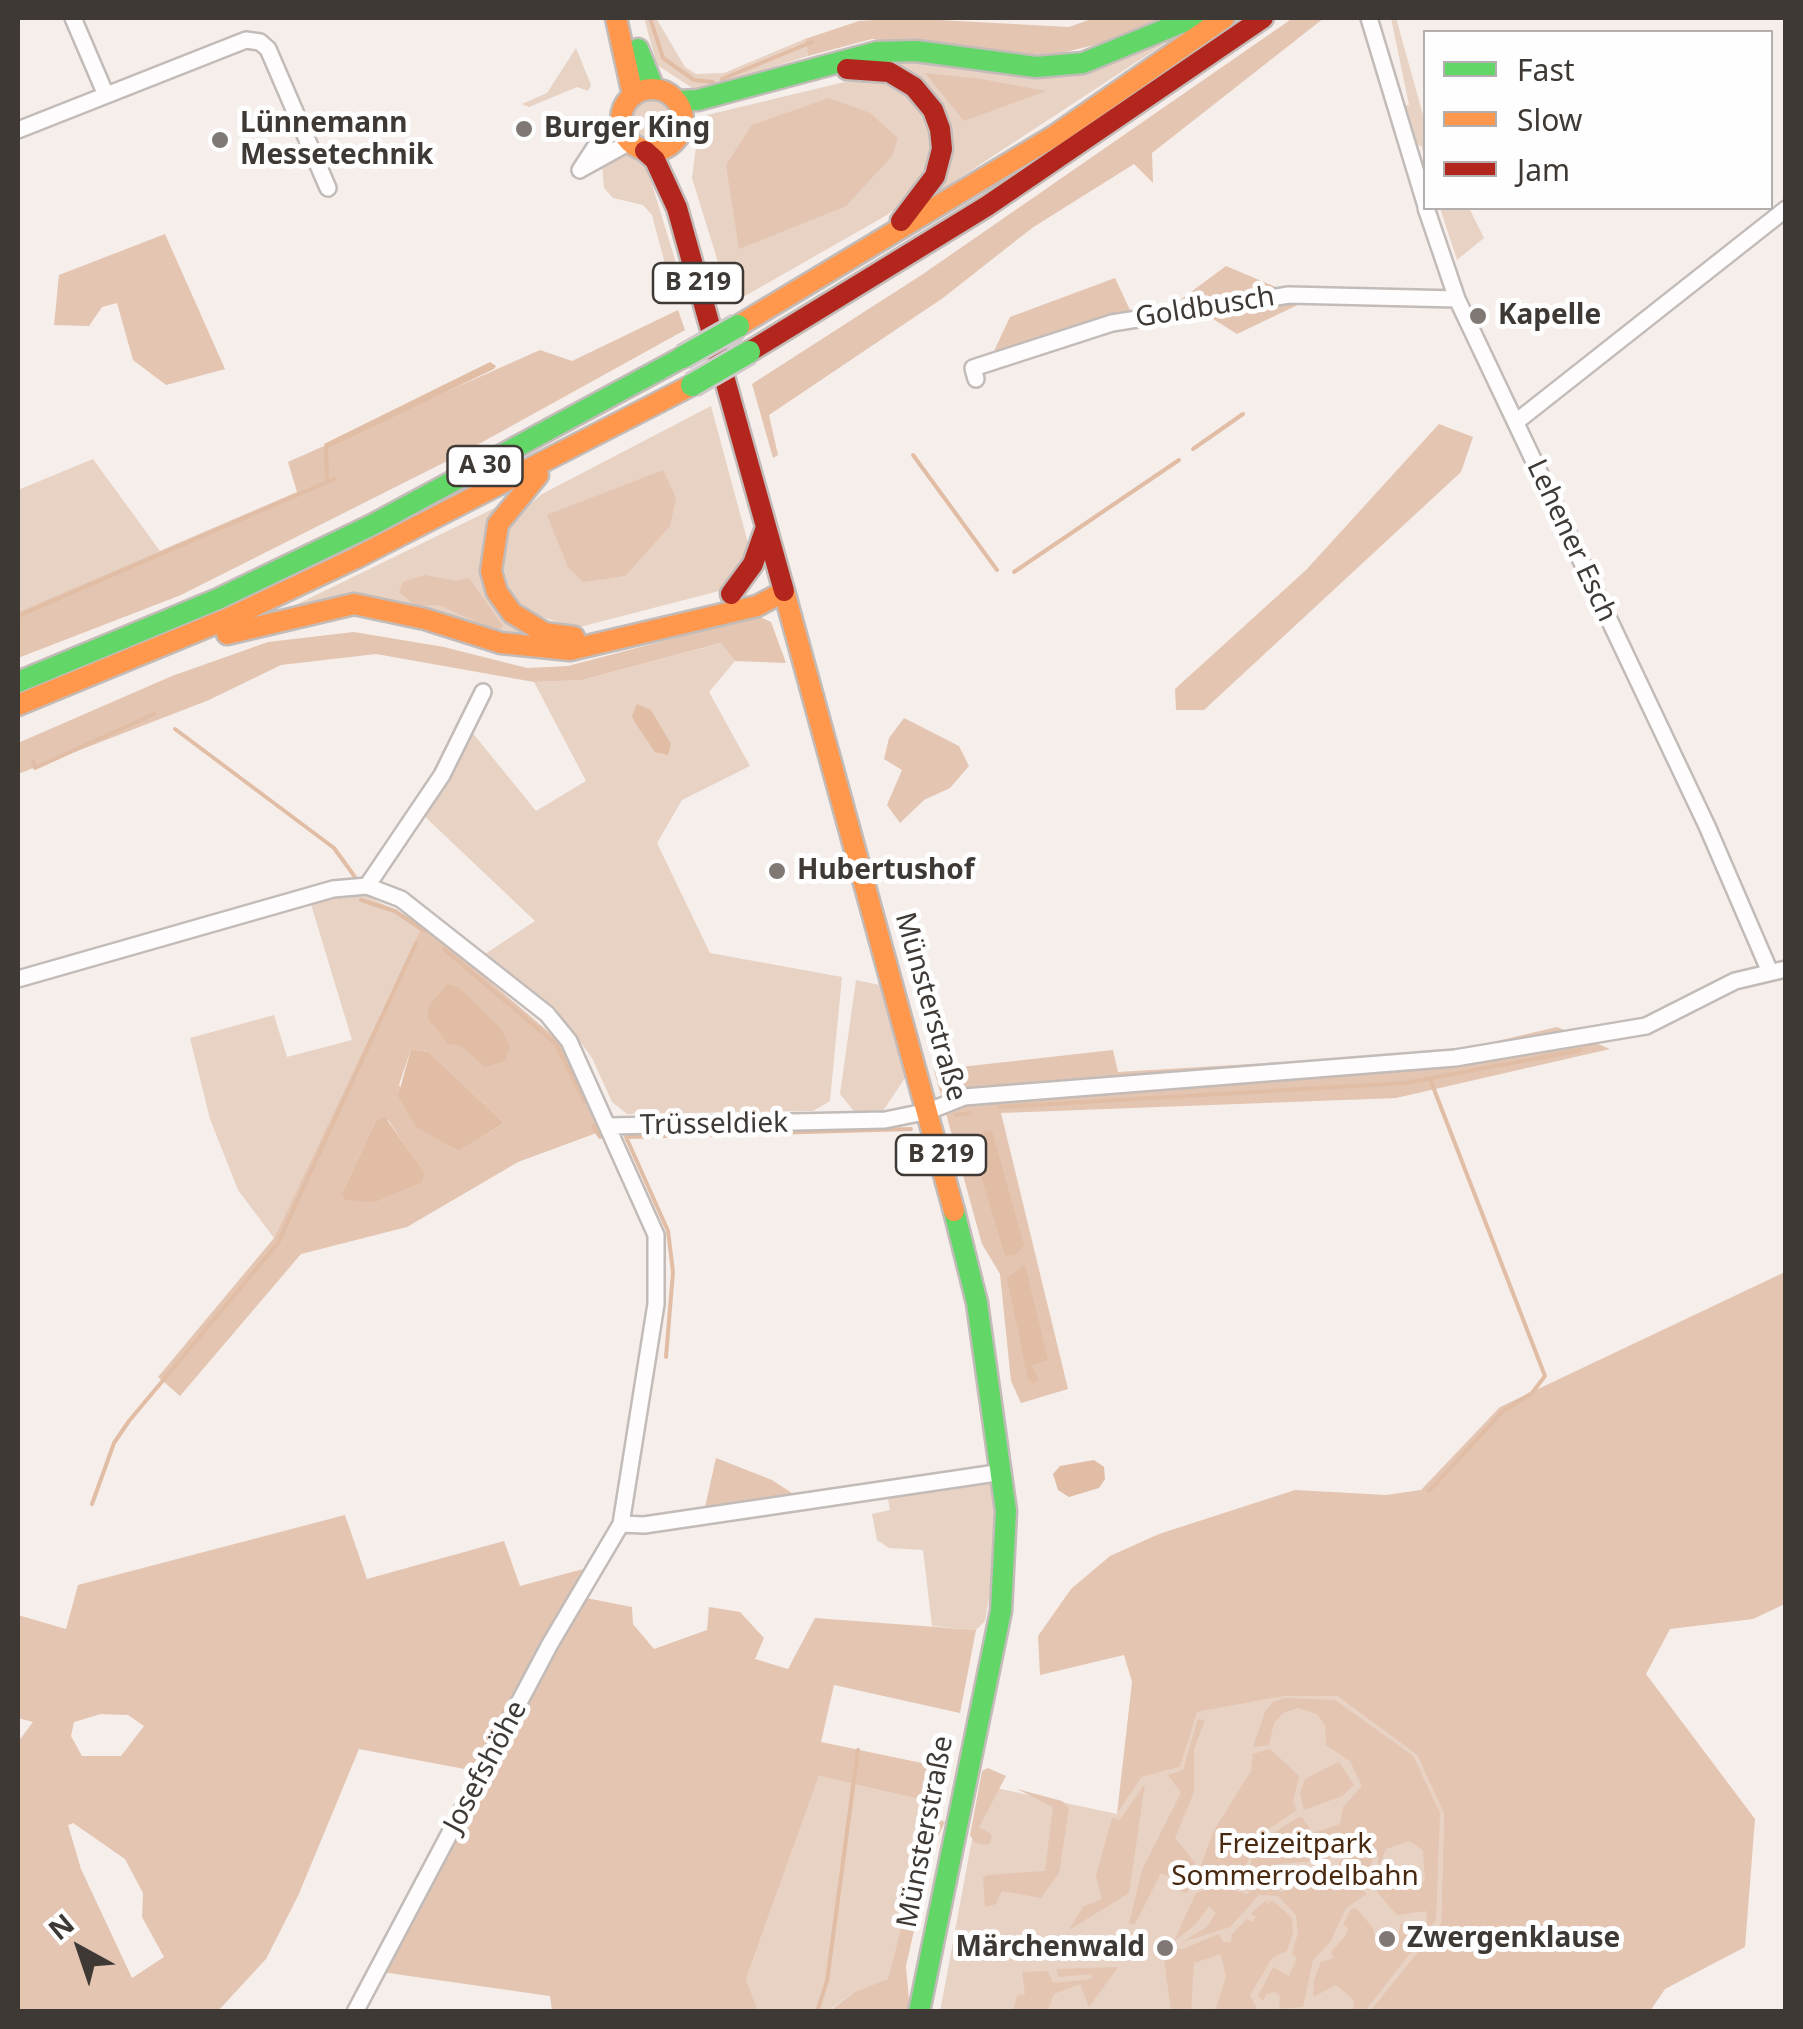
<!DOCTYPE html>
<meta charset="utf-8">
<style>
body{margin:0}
#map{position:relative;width:1803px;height:2029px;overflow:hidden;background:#f6eeea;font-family:"Noto Sans",sans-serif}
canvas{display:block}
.frame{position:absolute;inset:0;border:20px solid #3f3935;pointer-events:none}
.legend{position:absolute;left:1423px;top:30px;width:350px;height:180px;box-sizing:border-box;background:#fefefe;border:2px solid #b2afae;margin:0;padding:12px 18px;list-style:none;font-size:30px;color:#3f3935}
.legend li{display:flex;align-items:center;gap:20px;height:50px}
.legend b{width:50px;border:2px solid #b2afae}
.north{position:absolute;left:30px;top:1899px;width:100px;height:100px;-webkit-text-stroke:8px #fefefe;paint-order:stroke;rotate:320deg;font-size:28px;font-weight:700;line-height:40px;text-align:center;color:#3f3935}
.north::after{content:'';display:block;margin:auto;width:35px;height:45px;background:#3f3935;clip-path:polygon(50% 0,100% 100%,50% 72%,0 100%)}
</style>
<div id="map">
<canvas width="1803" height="2029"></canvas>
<div class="frame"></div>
<ul class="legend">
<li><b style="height:12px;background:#63d668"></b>Fast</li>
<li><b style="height:12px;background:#ff974d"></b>Slow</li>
<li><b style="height:12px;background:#b3261e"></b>Jam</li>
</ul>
<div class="north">N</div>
</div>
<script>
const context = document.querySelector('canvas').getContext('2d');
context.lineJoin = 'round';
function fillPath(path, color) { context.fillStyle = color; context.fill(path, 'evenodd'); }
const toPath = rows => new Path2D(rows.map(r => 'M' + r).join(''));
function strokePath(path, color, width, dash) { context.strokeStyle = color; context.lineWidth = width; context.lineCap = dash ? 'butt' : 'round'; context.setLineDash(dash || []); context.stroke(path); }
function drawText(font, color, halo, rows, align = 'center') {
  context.font = font + ' "Noto Sans",sans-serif'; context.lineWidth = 10; context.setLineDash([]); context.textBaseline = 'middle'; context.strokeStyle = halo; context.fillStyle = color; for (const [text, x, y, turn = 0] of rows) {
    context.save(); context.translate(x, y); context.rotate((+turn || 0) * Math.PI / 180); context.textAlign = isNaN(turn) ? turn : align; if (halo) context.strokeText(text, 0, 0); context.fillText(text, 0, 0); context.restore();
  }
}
const green = toPath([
 [644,18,656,18,685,67,696,74,724,73,805,39,808,56,697,91,657,65],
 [1391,18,1396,18,1425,122,1425,160,1422,147,1408,140,1400,106,1409,105],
 [1164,44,935,194,948,163,889,58,1004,72],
 [576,48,591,85,588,91,577,87,529,107,522,104,547,93],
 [853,80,885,84,912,100,928,125,930,163,902,203,887,215,731,304,692,178,697,139,708,124,707,115],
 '629 119a22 22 0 1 1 44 0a22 22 0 1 1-44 0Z',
 [628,150,643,155,687,299,661,302,670,283,652,215,643,205,613,198,604,188,602,164],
 [1440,208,1469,208,1484,238,1457,260],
 [711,406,748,543,748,555,719,591,576,628,527,612,509,589,501,559,512,523,523,510,542,494],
 [93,459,160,551,18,612,18,490],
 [503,504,487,532,528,636,449,618,277,614],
 [722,643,735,661,709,692,750,766,682,800,657,843,710,953,842,977,830,1101,813,1111,627,1114,612,1102,592,1058,555,1008,485,954,535,921,421,813,471,731,536,811,586,781,534,682,582,680],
 [337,896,367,896,423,924,274,1238,238,1190,210,1119,190,1038,274,1015,287,1057,352,1040,310,901],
 [856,980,879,985,907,1075,881,1114,857,1115,840,1094],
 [988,1480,994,1486,995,1563,985,1621,976,1630,932,1626,923,1550,889,1548,877,1540,872,1514,890,1510,887,1494],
 [1285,1696,1337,1696,1417,1755,1444,1814,1441,1923,1370,2011,940,2012,982,1785,1117,1814,1142,1777,1180,1767,1196,1712],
 [819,1776,927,1801,930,1815,888,1980,855,1992,828,2011,758,2012,746,1979]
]);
const forest = toPath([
 [902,18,1069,27,1094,18,1162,18,1115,40,1057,54,991,54,872,39,808,56,805,39,859,21],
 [1293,18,1324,18,1152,153,1153,183,1134,164,1032,228,943,298,769,415,778,455,773,458,752,384,923,274],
 [925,73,981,79,1046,91,964,121],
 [829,98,870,113,898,138,892,156,846,206,739,249,726,165,752,125],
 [165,234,225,369,166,385,133,360,117,303,102,307,89,326,54,325,59,275],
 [1226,266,1283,290,1142,312,1176,303],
 [1115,278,1130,310,1122,315,994,351,1010,317],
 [1291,300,1306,301,1237,334,1205,314],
 [678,310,685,330,459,455,181,595,18,658,18,612,297,492,288,462,540,350,572,361],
 [1439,424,1473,437,1461,472,1204,710,1176,710,1175,689,1306,570],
 [663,470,676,498,670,526,625,576,583,582,568,567,547,515],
 [425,575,456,581,469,578,503,626,497,631,439,605,416,606,399,592,403,582],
 [758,616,771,622,786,663,735,661,721,643,582,680,534,682,376,654,281,665,209,700,18,774,18,743,172,676,268,642,354,632,444,647,527,668,568,666],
 [904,718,959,746,969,766,950,788,924,800,900,823,887,805,902,770,884,759,889,738],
 [423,924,558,1040,602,1131,518,1162,407,1227,301,1254,180,1396,158,1377,274,1238],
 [411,1049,429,1052,504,1123,459,1151,422,1128,399,1085],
 [388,1120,423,1172,342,1193,375,1122],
 [1557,1027,1610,1049,1396,1098,1001,1113,1068,1389,1021,1403,1011,1381,1000,1274,982,1244,934,1070,1113,1050,1118,1072,1450,1052],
 [1785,1272,1785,1604,1753,1619,1670,1629,1646,1674,1755,1819,1745,1947,1665,1989,1650,2011,1370,2011,1441,1923,1444,1814,1417,1755,1337,1696,1285,1696,1197,1712,1180,1767,1142,1777,1117,1814,1132,1682,1124,1655,1040,1675,1038,1636,1071,1589,1110,1556,1159,1534,1295,1490,1386,1495,1421,1490,1500,1407],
 [716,1458,772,1480,798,1497,704,1512],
 [345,1515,367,1579,504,1541,520,1586,583,1569,571,1595,632,1607,633,1624,654,1649,707,1630,709,1607,740,1612,764,1638,755,1659,788,1669,815,1618,976,1630,960,1713,834,1685,821,1742,941,1767,927,1801,819,1776,746,1979,758,2011,552,2011,550,1996,367,1970,475,1771,359,1749,298,1896,266,1959,218,2011,18,2011,18,1742,33,1722,18,1718,18,1615,66,1629,78,1585],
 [101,1714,128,1715,144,1726,121,1756,82,1756,71,1736,74,1722],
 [73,1823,125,1859,143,1893,142,1917,164,1957,132,1978,81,1869,68,1825],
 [1284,1698,1335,1700,1413,1756,1440,1813,1436,1920,1365,2011,1353,2011,1354,2000,1336,1985,1313,1997,1314,1980,1321,1962,1334,1958,1331,1952,1346,1935,1348,1928,1343,1925,1351,1909,1356,1908,1373,1928,1377,1947,1397,1947,1400,1924,1427,1921,1426,1911,1397,1915,1377,1892,1378,1877,1396,1888,1411,1888,1425,1881,1423,1850,1409,1841,1386,1849,1378,1869,1378,1856,1370,1848,1358,1845,1325,1860,1277,1864,1263,1875,1250,1874,1251,1860,1269,1836,1297,1818,1302,1817,1313,1833,1340,1824,1343,1807,1362,1786,1350,1761,1326,1745,1325,1725,1317,1714,1298,1708,1283,1713,1274,1723,1269,1745,1253,1747,1265,1712,1273,1702],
 [1198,1719,1205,1720,1194,1749,1194,1792,1175,1838,1196,1864,1187,1893,1178,1890,1179,1881,1161,1873,1135,1924,1129,1924,1142,1870,1181,1793,1168,1775,1183,1770],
 [1270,1749,1299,1776,1293,1802,1297,1810,1258,1836,1236,1891,1248,1894,1253,1886,1251,1878,1267,1878,1271,1888,1282,1892,1292,1886,1295,1870,1304,1869,1310,1880,1324,1879,1340,1871,1339,1862,1356,1852,1373,1858,1363,1891,1367,1894,1346,1908,1330,1942,1313,1960,1303,2007,1279,2009,1280,1996,1275,1992,1266,1994,1263,2001,1258,1996,1273,1967,1289,1976,1297,1958,1292,1953,1298,1933,1296,1915,1278,1896,1259,1895,1230,1927,1182,1942,1207,1927,1216,1913,1209,1906,1195,1925,1174,1941,1196,1893,1210,1888,1210,1880,1199,1872,1213,1832,1251,1771,1253,1754],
 [1339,1762,1354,1785,1342,1796,1304,1810,1300,1793,1305,1779],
 [988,1768,1006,1776,979,1827,992,1835,989,1845,975,1843,970,1835,982,1771],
 [1145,1784,1129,1893,1069,1930,1083,1907,1102,1899,1096,1876,1112,1818,1120,1820],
 [1017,1789,1062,1801,1069,1808,1059,1873,1041,1898,1002,1891,996,1904,985,1907,983,1878,987,1875,1045,1871,1053,1807],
 [930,1815,945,1822,933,1847,906,1966,910,2011,828,2012,855,1992,888,1979],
 [1268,1899,1266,1904,1273,1901,1292,1918,1293,1932,1287,1951,1272,1958,1250,1995,1258,2011,1208,2011,1216,2008,1226,1977,1221,1954,1194,1963,1191,2011,1171,2011,1164,1959,1170,1957,1168,1949,1183,1949,1219,1934,1223,1942,1231,1942,1232,1934,1247,1919,1252,1922,1256,1917,1251,1913],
 [1118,1967,1089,2007,1080,1984,1054,1994,1047,2011,1013,2011,1017,1996,1025,1994,1022,1972,1048,1971,1053,1983,1092,1979,1091,1974,1059,1977,1056,1969]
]);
const water = toPath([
 [490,362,496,366,494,369,326,449,324,444],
 [637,704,651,710,671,744,668,755,655,752,636,724,632,716],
 [447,984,459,988,501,1029,510,1047,505,1061,485,1067,461,1046,448,1044,427,1017,429,1006],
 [411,1049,429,1052,504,1123,459,1151,416,1127,398,1096],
 [385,1117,424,1172,422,1182,375,1202,345,1200,342,1193,375,1122],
 [986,1130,992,1131,1024,1245,1015,1255,1005,1256,971,1142],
 [1025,1265,1048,1360,1031,1365,1039,1380,1033,1383,1028,1379,1007,1278],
 [1094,1460,1104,1467,1105,1479,1099,1488,1069,1497,1058,1490,1053,1474,1060,1466]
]);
const stream = toPath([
 [650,18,663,58,694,80,713,82],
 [722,79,812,42],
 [326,449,327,482],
 [1193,449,1243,414],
 [913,455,997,570],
 [1014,572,1179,460],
 [18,616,334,479],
 [175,729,334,848,355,877],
 [33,761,35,768,154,714],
 [361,900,395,911,424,931],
 [444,949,556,1044,585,1102],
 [1000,1107,1405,1083,1581,1050],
 [956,1115,970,1113],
 [593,1126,600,1137],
 [626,1137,911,1129],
 [626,1137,668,1231,673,1272,666,1357],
 [1429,1491,1503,1411,1532,1393,1545,1376,1430,1079],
 [92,1504,114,1443,129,1421,278,1243,416,943],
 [817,2012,827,1981,858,1750]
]);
const street = toPath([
 [73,18,106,95],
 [1369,18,1426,206],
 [18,130,246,40,260,42,268,49,328,188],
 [583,168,630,142],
 [580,170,597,144,621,124],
 [1426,208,1457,299,1707,826,1770,972],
 [976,379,973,368,1112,323,1289,295,1457,299],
 [1516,422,1786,209],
 [367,886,442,775,483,692],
 [18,979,333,889,367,886,401,899,547,1014,569,1041,656,1235,656,1304,621,1524,550,1644,355,2012],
 [611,1126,885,1120,929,1111,964,1097,1455,1058,1646,1026,1735,981,1786,969],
 [621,1524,644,1525,1003,1472]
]);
const fast = toPath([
 [638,49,654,89],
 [677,101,698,100,877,52,916,51,1036,67,1083,63,1193,18],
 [18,682,218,599,372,525,683,357],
 [919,2012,1001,1611,1006,1511,977,1303,954,1211]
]);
const slow = toPath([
 [616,18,633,95],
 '621 120a31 31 0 1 1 62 0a31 31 0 1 1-62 0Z',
 [738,326,1054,136,1224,18],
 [538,475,498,524,491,571,497,592,512,613,545,633,574,637],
 [784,591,954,1211],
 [227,634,354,604,425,619,501,643,570,650,757,606,783,592],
 [18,705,229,618,356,558,692,385]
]);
const jam = toPath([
 [847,69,889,72,914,87,933,110,940,129,942,149,935,176,901,221],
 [645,151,655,160,677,208,784,591],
 [749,352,987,206,1263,18],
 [731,594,753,564,765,530]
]);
const fastBridge = toPath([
 [683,357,738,326],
 [692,385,749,352]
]);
const markers = [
 [524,129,10,"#7f7874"],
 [220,140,10,"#7f7874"],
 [1478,316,10,"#7f7874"],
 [777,871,10,"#7f7874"],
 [1387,1939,10,"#7f7874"],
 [1165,1948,10,"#7f7874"]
];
const shields = [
 [698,283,90],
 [485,466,75],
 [941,1155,90]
];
const shieldNames = [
 ["B 219",698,283],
 ["A 30",485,466],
 ["B 219",941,1155]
];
const poiNames = [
 ["Lünnemann",240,124],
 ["Messetechnik",240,156],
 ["Burger King",544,129],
 ["Kapelle",1498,316],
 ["Hubertushof",797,871],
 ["Zwergenklause",1407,1939],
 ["Märchenwald",1145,1948,"right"]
];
const streetNames = [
 ["Goldbusch",1205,308,-9],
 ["Lehener Esch",1571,541,65],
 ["Münsterstraße",930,1007,74],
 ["Trüsseldiek",714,1125,-1],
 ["Josefshöhe",486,1767,-62],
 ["Münsterstraße",926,1832,-79]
];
const parkNames = [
 ["Freizeitpark",1295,1845],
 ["Sommerrodelbahn",1295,1877]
];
fillPath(green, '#e8d2c4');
fillPath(forest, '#e3c5b1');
fillPath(water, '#e1bda5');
strokePath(stream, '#e1bda5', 4);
strokePath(street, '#c2bbb8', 20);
strokePath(fast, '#c2bbb8', 25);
strokePath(slow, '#c2bbb8', 25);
strokePath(jam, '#c2bbb8', 25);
strokePath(street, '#fefcfc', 15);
strokePath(fast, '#63d668', 20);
strokePath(slow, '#ff974d', 20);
strokePath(jam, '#b3261e', 20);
strokePath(fastBridge, '#cec9c8', 28, []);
strokePath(fastBridge, '#63d668', 22);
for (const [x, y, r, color] of markers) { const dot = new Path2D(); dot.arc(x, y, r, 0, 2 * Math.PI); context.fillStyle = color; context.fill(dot); strokePath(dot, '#fefefe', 4); }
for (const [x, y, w] of shields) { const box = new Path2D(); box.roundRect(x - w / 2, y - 20, w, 40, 8); context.fillStyle = '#fefefe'; context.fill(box); strokePath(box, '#3f3935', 2.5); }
drawText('bold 25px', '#3f3935', null, shieldNames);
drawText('bold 28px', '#3f3935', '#fefefe', poiNames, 'left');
drawText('28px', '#3f3935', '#fefefe', streetNames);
drawText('28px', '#49290f', '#fefefe', parkNames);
</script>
